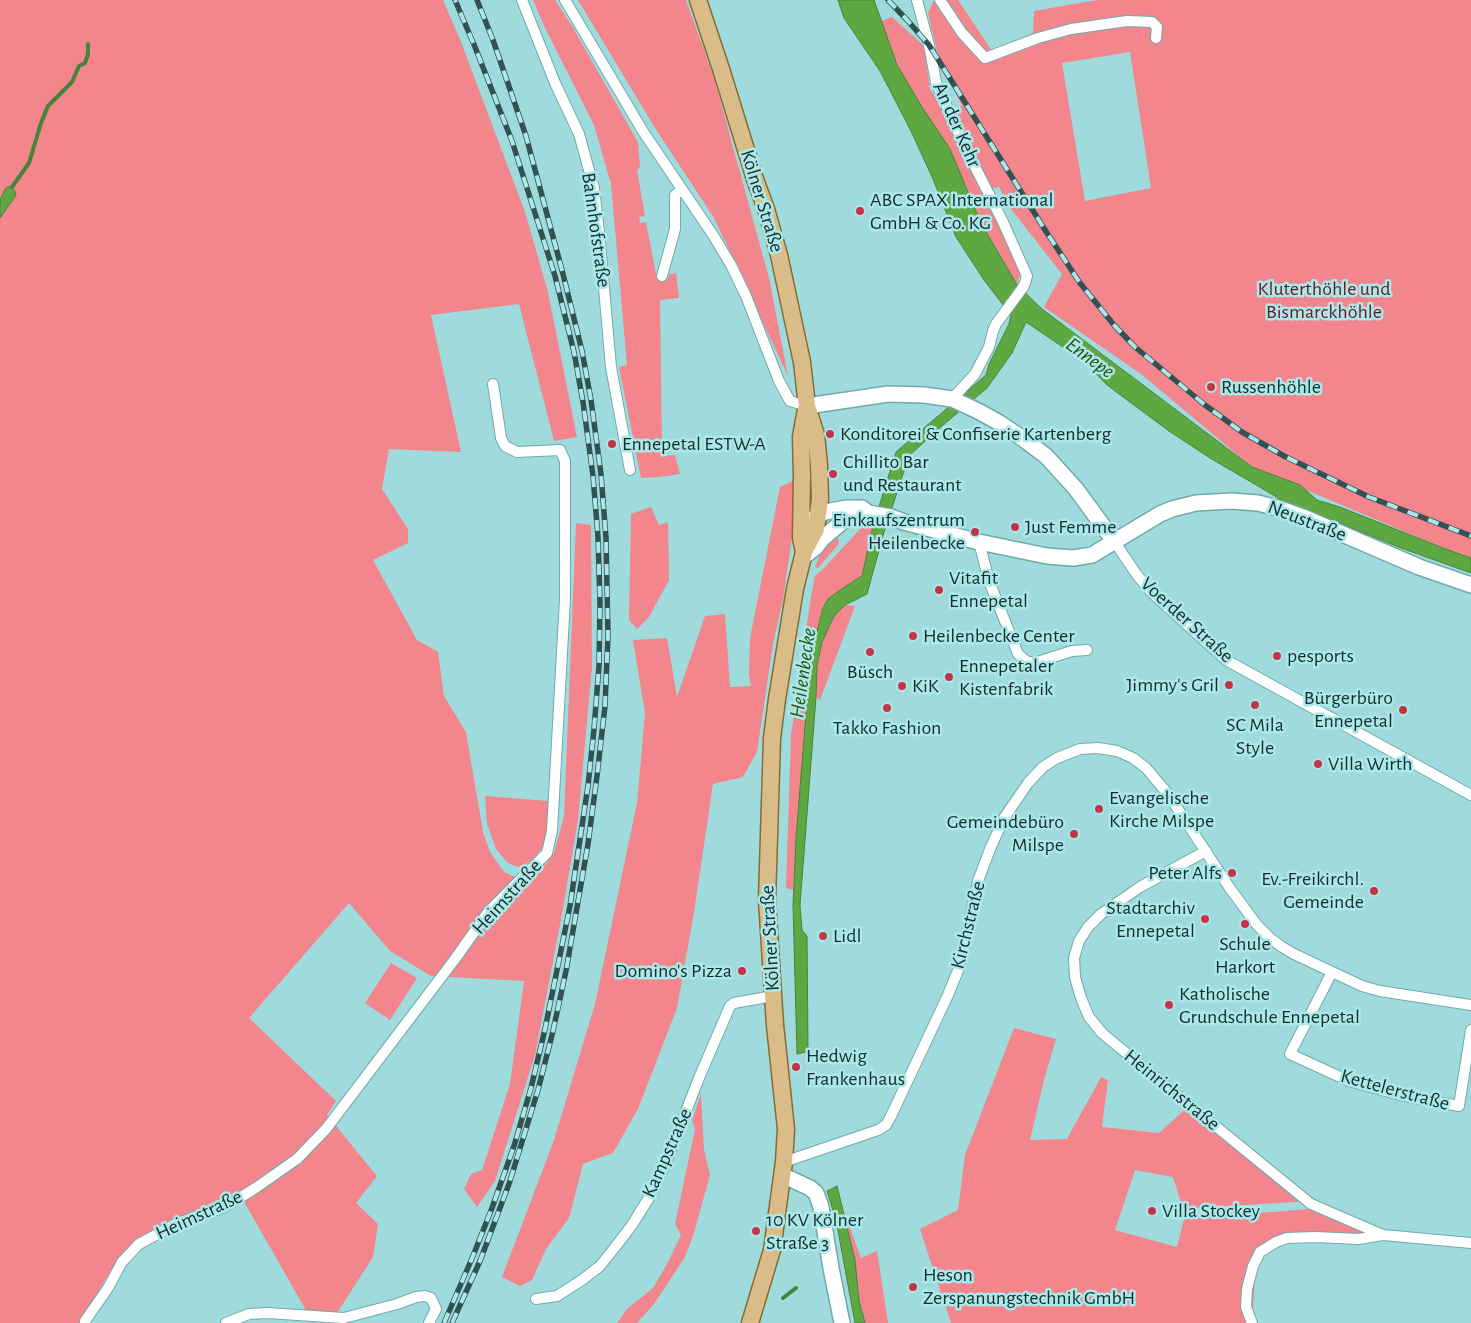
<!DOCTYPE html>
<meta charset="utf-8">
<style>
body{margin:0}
canvas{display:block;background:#9fdbdc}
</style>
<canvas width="1471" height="1323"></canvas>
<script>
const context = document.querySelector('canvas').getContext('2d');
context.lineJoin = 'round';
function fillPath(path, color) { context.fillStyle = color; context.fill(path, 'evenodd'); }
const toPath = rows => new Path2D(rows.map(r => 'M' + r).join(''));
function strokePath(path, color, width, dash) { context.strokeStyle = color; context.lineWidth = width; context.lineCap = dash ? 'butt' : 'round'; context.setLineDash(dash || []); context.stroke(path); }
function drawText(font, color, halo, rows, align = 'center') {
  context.font = font + ' "Alegreya Sans",sans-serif'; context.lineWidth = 5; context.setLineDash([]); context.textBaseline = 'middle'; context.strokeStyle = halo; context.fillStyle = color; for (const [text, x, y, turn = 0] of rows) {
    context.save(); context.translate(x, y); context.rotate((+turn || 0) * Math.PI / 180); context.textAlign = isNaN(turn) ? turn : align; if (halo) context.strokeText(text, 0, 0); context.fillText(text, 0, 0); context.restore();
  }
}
const green = toPath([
 [0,0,443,0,461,42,525,212,548,292,577,437,554,441,519,304,431,315,461,452,389,449,382,489,408,529,408,543,373,560,417,640,438,652,444,696,466,732,483,832,490,852,504,872,530,884,554,853,564,816,576,523,591,525,592,667,578,820,563,909,535,1055,495,1181,477,1207,464,1189,471,1174,482,1170,510,1084,524,981,431,976,390,951,349,903,249,1018,336,1101,327,1115,377,1176,356,1203,378,1224,373,1257,337,1313,307,1312,239,1193,177,1218,136,1241,118,1259,80,1321,81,1323,0,1323],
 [533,0,555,0,572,26,638,142,640,167,637,170,645,216,639,217,640,223,646,222,657,279,667,280,670,274,676,273,679,298,660,300,662,447,665,456,675,455,680,474,660,477,641,478,619,367,627,365,611,184,594,125,544,26],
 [578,0,686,0,715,81,769,278,788,376,714,218,655,128],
 [934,0,958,0,992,51,1033,33,1034,11,1097,0,1471,0,1471,558,1443,548,1252,467,1141,374,1044,307,1062,274,1011,209,999,187,984,190,1021,270,1017,285,981,223,970,196,897,65,881,21,892,17,924,46,930,89,946,112,962,106,938,56,928,13],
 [1130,52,1151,188,1085,201,1062,63],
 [793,481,796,499,793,530,783,599,773,644,757,752,743,777,713,784,694,912,677,1008,638,1109,613,1153,583,1164,569,1218,546,1249,532,1280,520,1286,502,1277,554,1140,595,1004,637,803,645,713,633,640,667,638,677,697,705,616,725,614,730,687,751,686,749,675,750,638,780,487],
 [651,507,659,525,668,522,669,580,649,617,637,629,629,620,631,514],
 [866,525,873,526,862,576,843,588,823,608,812,651,796,838,793,890,786,888,791,735,811,596,815,576,824,568,863,526],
 [836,535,839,541,838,545,818,568,815,567,822,549],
 [845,605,855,606,820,700,816,697,817,666,822,642,834,616],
 [485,796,549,801,547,831,543,847,532,861,519,867,508,863,496,849,487,824],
 [391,963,417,978,390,1020,365,1003],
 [1014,1028,1056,1039,1044,1080,1030,1140,1067,1139,1101,1077,1108,1080,1102,1127,1159,1133,1191,1104,1309,1201,1183,1209,1173,1177,1135,1170,1115,1230,1177,1247,1184,1219,1322,1208,1365,1227,1364,1242,1289,1241,1264,1253,1255,1276,1253,1308,1256,1323,951,1323,920,1229,958,1210,965,1155],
 [701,1094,704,1149,710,1175,694,1233,685,1257,654,1304,637,1323,617,1323,627,1309,653,1288,667,1264,681,1235,675,1224,695,1129,692,1120],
 [844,1211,861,1258,877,1251,888,1323,865,1323,859,1301]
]);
const water = toPath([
 [838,0,874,0,897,65,922,107,950,149,981,223,1017,285,1042,309,1252,467,1300,485,1317,500,1340,507,1443,548,1471,558,1471,573,1401,548,1280,499,1246,479,1210,458,1169,431,1107,385,1085,362,1026,322,1012,353,987,388,936,431,909,456,884,532,867,594,845,605,834,616,822,642,817,666,816,697,800,905,802,930,807,936,808,1049,806,1052,797,1054,793,905,796,838,810,665,812,651,823,608,828,599,843,588,862,576,873,526,896,452,986,375,989,364,1009,324,1011,315,984,280,956,237,933,179,911,131,880,71,844,18,838,0],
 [8,187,12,187,15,191,16,195,0,218,0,200,5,189,8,187],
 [837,1186,855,1260,859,1301,865,1323,855,1323,836,1220,827,1191,837,1186]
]);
const stream = toPath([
 [12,187,29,163,41,123,48,106,72,82,79,66,85,63,88,54,88,44],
 [783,1298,796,1288]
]);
const street = toPath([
 [522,0,555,83,579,134,594,188,599,232,611,367,630,470],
 [565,0,644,133,713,235,731,265,746,296,779,381,785,392,790,401,807,406],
 [917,0,929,45,936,82,961,139,1003,222,1027,276,1024,286,996,324,993,331,989,347,975,374,952,399],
 [940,0,962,33,985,58,1038,38,1071,29,1127,21,1152,22,1157,27,1156,38],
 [662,276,675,229,675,195,682,190],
 [1114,541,1137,575,1152,593,1226,660,1471,795],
 [979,542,989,581,1018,654,1026,661,1034,663,1072,651,1087,650],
 [1206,851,1140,887,1101,914,1088,927,1079,941,1074,958,1075,977,1081,998,1089,1017,1102,1033,1120,1048,1311,1204,1383,1235,1471,1243],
 [1332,972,1290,1054,1349,1081,1400,1095,1459,1106,1471,1030],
 [784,1162,878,1130,886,1125,891,1116,948,995,959,968,978,881,990,849,1004,818,1028,783,1043,767,1057,758,1080,749,1098,748,1117,751,1133,758,1146,768,1168,794,1229,887,1257,925,1270,938,1282,947,1294,954,1362,986,1380,991,1471,1005],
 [536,1299,557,1296,582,1280,600,1266,616,1246,632,1225,650,1196,665,1165,699,1078,730,1006,734,1003,773,996],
 [85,1323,85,1321,108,1288,122,1262,139,1244,178,1223,225,1207,257,1187,297,1159,326,1129,455,959,489,911,547,853,552,831,565,599,565,461,560,450,517,452,505,446,501,438,493,384],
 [226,1323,249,1314,267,1313,344,1318,397,1304,416,1297,425,1296,431,1298,436,1309,429,1323],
 [1252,1323,1246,1307,1247,1289,1253,1266,1260,1252,1276,1242,1287,1238,1315,1237,1359,1239,1382,1235]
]);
const secondary = toPath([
 [807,406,888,394,924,395,952,399,978,411,998,422,1022,438,1046,456,1076,489,1114,541],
 [809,521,825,512,847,508,862,508,867,512],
 [803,557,816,547,823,538,842,522,848,519,868,513,891,517,904,522,979,542,1047,556,1073,558,1092,555,1160,514,1172,509,1196,503,1231,501,1258,503,1281,509,1303,517,1419,567,1471,585],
 [782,1175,810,1188,816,1193,821,1207,831,1268,842,1323]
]);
const primary = toPath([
 [698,0,721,69,755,179,766,209,779,255,802,362,807,406,816,435,819,465,820,499,816,529,804,552,795,589,777,699,772,738,767,900,775,1025,786,1129,784,1162,772,1250,750,1323],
 [804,552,801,538,802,475,801,437,806,409]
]);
const rail = toPath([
 [888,0,908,21,929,45,1047,233,1080,283,1114,325,1135,347,1205,405,1242,432,1284,456,1369,497,1471,536],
 [444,1323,473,1256,492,1208,514,1146,531,1088,545,1029,570,906,588,786,594,729,599,666,600,603,598,537,593,476,583,402,574,352,555,276,512,141,475,47,455,0],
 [452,1323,480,1261,509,1184,538,1090,553,1031,566,971,588,844,597,776,605,706,608,635,606,538,601,474,591,400,582,351,563,274,526,136,493,40,477,0]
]);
const markers = [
 [860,211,5,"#c43448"],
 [1211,387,5,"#c43448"],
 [830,434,5,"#c43448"],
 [612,444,5,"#c43448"],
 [833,474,5,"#c43448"],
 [1015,527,5,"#c43448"],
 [975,532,5,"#c43448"],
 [939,590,5,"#c43448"],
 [913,636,5,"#c43448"],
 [870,652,5,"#c43448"],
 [1277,656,5,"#c43448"],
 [949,677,5,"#c43448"],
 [1229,685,5,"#c43448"],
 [902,686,5,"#c43448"],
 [1255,705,5,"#c43448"],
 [887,708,5,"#c43448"],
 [1403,710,5,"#c43448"],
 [1318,764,5,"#c43448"],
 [1099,809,5,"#c43448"],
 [1074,834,5,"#c43448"],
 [1232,873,5,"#c43448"],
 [1374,891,5,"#c43448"],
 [1205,919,5,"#c43448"],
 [1245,924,5,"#c43448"],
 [823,936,5,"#c43448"],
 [742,971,5,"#c43448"],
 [1169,1005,5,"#c43448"],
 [796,1067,5,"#c43448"],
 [1152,1211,5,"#c43448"],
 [756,1231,5,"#c43448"],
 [913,1287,5,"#c43448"]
];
const streetNames = [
 ["An der Kehr",957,125,66],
 ["Kölner Straße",762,201,73],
 ["Bahnhofstraße",596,230,82],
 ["Neustraße",1307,521,21],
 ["Voerder Straße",1187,620,42],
 ["Heimstraße",507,897,-48],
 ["Kirchstraße",968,925,-76],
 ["Kölner Straße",770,938,-93],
 ["Heinrichstraße",1172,1090,39],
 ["Kettelerstraße",1395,1090,15],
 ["Kampstraße",667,1153,-66],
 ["Heimstraße",199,1215,-25]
];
const poiNames = [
 ["ABC SPAX International",870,200],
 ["GmbH & Co. KG",870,223],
 ["Russenhöhle",1221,387],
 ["Konditorei & Confiserie Kartenberg",840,434],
 ["Ennepetal ESTW-A",622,444],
 ["Chillito Bar",843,462],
 ["und Restaurant",843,485],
 ["Einkaufszentrum",965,520,"right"],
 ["Heilenbecke",965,543,"right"],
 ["Just Femme",1025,527],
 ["Vitafit",949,578],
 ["Ennepetal",949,601],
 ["Heilenbecke Center",923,636],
 ["pesports",1287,656],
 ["Ennepetaler",959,666],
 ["Kistenfabrik",959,689],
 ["Büsch",870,672,"center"],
 ["Jimmy's Gril",1219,685,"right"],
 ["KiK",912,686],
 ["Bürgerbüro",1393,698,"right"],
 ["Ennepetal",1393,721,"right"],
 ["SC Mila",1255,725,"center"],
 ["Style",1255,748,"center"],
 ["Takko Fashion",887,728,"center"],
 ["Villa Wirth",1328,764],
 ["Evangelische",1109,798],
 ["Kirche Milspe",1109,821],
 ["Gemeindebüro",1064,822,"right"],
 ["Milspe",1064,845,"right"],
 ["Peter Alfs",1222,873,"right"],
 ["Ev.-Freikirchl.",1364,879,"right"],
 ["Gemeinde",1364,902,"right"],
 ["Stadtarchiv",1195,908,"right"],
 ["Ennepetal",1195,931,"right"],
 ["Lidl",833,936],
 ["Schule",1245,944,"center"],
 ["Harkort",1245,967,"center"],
 ["Domino's Pizza",732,971,"right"],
 ["Katholische",1179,994],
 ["Grundschule Ennepetal",1179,1017],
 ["Hedwig",806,1056],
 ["Frankenhaus",806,1079],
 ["Villa Stockey",1162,1211],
 ["10 KV Kölner",766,1220],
 ["Straße 3",766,1243],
 ["Heson",923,1275],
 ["Zerspanungstechnik GmbH",923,1298]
];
const parkNames = [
 ["Kluterthöhle und",1324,289],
 ["Bismarckhöhle",1324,312]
];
const waterNames = [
 ["Ennepe",1090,358,36],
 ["Heilenbecke",803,673,-82]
];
fillPath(green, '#f2868c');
fillPath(water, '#5fa841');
strokePath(water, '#48833b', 1);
strokePath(stream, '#48833b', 4);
strokePath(street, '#6faaab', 12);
strokePath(secondary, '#6faaab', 18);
strokePath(primary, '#846d35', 19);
strokePath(street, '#fff', 10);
strokePath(secondary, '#fff', 15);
strokePath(primary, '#dabc88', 16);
strokePath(rail, '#315152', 5.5);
strokePath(rail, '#ace8e9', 4, [11]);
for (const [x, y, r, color] of markers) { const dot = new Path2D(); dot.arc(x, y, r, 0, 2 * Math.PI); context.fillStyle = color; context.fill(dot); strokePath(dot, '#ace8e9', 2); }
drawText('20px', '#142d2d', '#ace8e9', streetNames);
drawText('20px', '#142d2d', '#ace8e9', poiNames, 'left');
drawText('20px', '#681823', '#ace8e9', parkNames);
drawText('italic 21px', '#24530b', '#ace8e9', waterNames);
</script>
